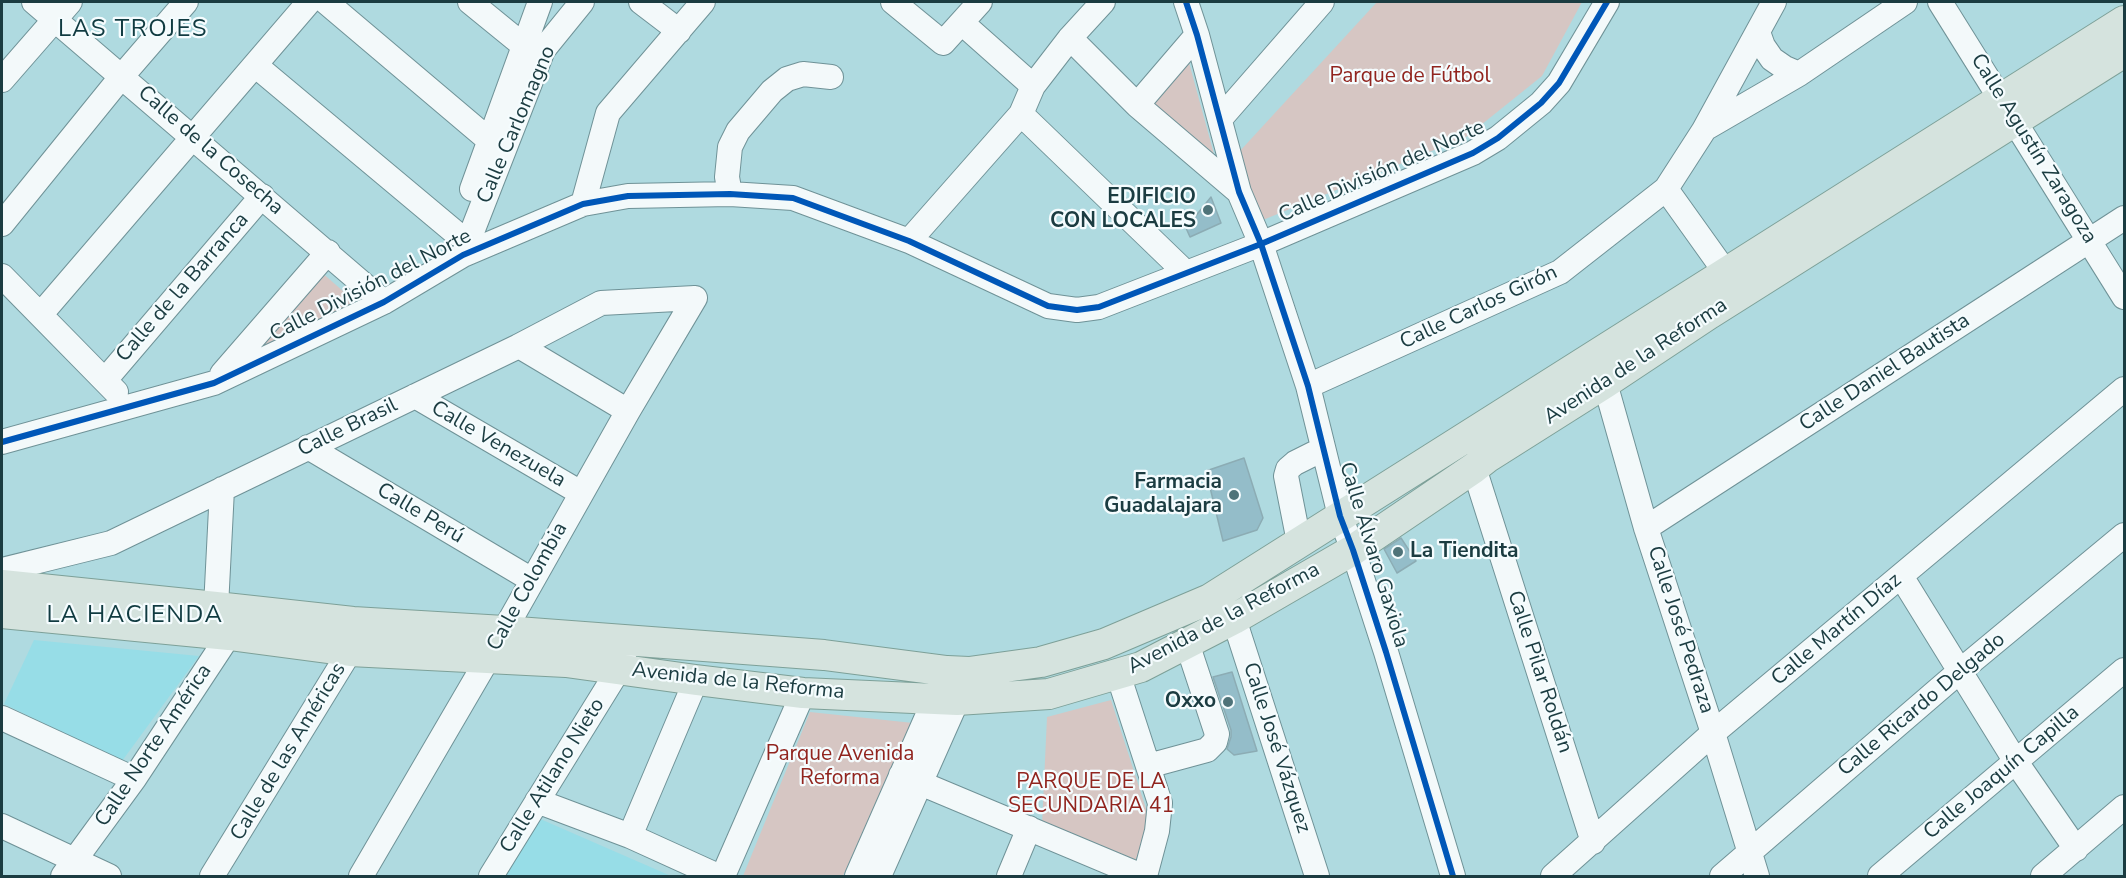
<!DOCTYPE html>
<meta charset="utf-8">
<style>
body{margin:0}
#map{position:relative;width:2126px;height:878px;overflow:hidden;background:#afdae0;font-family:"Nunito Sans",sans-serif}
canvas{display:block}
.frame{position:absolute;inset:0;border:3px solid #1b3c41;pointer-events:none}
</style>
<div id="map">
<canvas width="2126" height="878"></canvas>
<div class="frame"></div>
</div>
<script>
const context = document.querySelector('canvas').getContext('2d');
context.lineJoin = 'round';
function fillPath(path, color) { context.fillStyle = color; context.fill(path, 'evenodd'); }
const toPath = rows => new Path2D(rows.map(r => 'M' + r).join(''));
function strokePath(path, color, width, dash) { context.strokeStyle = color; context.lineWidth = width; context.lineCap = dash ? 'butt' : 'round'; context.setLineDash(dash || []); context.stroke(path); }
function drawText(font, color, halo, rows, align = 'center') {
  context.font = font + ' "Nunito Sans",sans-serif'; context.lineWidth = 4.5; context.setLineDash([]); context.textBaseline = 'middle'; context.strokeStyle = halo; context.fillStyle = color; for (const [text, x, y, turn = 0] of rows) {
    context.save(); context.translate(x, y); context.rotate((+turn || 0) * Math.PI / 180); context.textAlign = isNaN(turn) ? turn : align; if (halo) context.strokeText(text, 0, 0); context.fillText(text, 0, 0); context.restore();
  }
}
const built = toPath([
 [34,640,199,656,122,761,4,704],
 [538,818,671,876,502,876]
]);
const green = toPath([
 [1377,2,1582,2,1542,76,1466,137,1258,222,1239,152],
 [1188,59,1215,158,1146,106],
 [320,271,359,305,226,373],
 [1111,700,1150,821,1133,867,1042,825,1047,717],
 [810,712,913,723,843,876,743,876]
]);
const building = toPath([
 [1211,197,1221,223,1190,237,1186,228,1211,197],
 [1244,458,1263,518,1257,530,1223,541,1206,471,1244,458],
 [1401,538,1416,561,1397,573,1384,549,1401,538],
 [1232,672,1257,751,1234,755,1227,749,1231,737,1231,730,1213,677,1232,672]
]);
const minor = toPath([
 [34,2,384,302],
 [326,2,489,140,502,141],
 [470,2,524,46,538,49],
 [641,2,679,31],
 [893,2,943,43,980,2],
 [1186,2,1197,35,1239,192,1261,244,1308,386,1340,516,1353,550,1386,652,1453,876],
 [1940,2,2124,297],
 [962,23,1033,86],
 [1758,32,1763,46,1772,59,1785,68,1799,74],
 [1070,38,1137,105,1239,192],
 [255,65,457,234],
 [2,80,70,2],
 [1137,105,1197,35],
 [1021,114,1186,273],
 [1220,119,1322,2],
 [1706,128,1799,74,1905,2],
 [472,189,540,2],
 [1666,189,1726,273],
 [730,194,727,177,730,147,738,131,772,91,787,79,803,74,831,77],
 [583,204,608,113,703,2],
 [2,224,122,76,186,2],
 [909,241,1021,114,1033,86,1070,38,1103,2],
 [463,255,543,50,582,2],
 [2,276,116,392],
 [41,314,309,2],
 [519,346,628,411],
 [222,374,328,252],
 [105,380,262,196],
 [1605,383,1646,528,1713,733,1757,876],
 [1308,386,1560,272,1666,189,1704,130,1774,2],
 [415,396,581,493],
 [2,442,214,383,384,302,463,255,583,204,628,196,730,194,793,198,909,241,1048,306,1077,310,1099,307,1261,244,1473,153,1498,138,1541,103,1559,83,1607,2],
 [308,447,532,580],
 [1474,468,1593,842],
 [1646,528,2124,218],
 [1299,542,1286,476,1288,469,1295,463,1323,449],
 [2,570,111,543,519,346,601,303,695,298],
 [1901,576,2016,762,2076,849],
 [216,607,222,489],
 [1234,619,1317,876],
 [1118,674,1160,803,1157,831,1145,876],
 [2,718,134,779],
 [1148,766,1207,750,1215,742,1217,734,1187,643],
 [901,775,1142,876],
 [537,801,630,836,718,876],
 [2,826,109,876],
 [630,836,696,680],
 [63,876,134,779,229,635,229,621],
 [212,876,350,651,352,637],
 [361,876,504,631,628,411,695,298],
 [491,876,619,669,624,655],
 [723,876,803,693],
 [857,876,941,685],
 [879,876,963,687],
 [1009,876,1029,828],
 [1553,876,1713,733,2124,389],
 [1722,876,1960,671,2124,535],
 [1880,876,2124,670],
 [2043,876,2124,807]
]);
const major = toPath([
 [2,585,216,607,353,622,504,631,824,655,947,671,969,672,1041,662,1104,644,1210,599,2124,21],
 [2,613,229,635,350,651,566,662,696,680,803,693,957,700,1049,694,1141,667,1234,619,1353,550,1474,468,1488,457,1605,383,1709,314,2124,52]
]);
const cycleway = toPath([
 [1186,2,1197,35,1239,192,1261,244,1308,386,1340,516,1353,550,1386,652,1453,876],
 [2,442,214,383,384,302,463,255,583,204,628,196,730,194,793,198,909,241,1048,306,1077,310,1099,307,1261,244,1473,153,1498,138,1541,103,1559,83,1607,2]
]);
const markers = [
 [1208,210,6,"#4f7379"],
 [1234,495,6,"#4f7379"],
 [1398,552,6,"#4f7379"],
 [1228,702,6,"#4f7379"]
];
const parkNames = [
 ["Parque de Fútbol",1410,77],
 ["Parque Avenida",840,755],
 ["Reforma",840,779],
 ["PARQUE DE LA",1091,783],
 ["SECUNDARIA 41",1091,807]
];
const streetNames = [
 ["Calle Carlomagno",517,125,-67],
 ["Calle Agustín Zaragoza",2033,149,58],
 ["Calle de la Cosecha",210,151,41],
 ["Calle División del Norte",1382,172,-24],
 ["Calle División del Norte",371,286,-27],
 ["Calle de la Barranca",183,288,-49],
 ["Calle Carlos Girón",1479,308,-25],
 ["Avenida de la Reforma",1636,362,-33],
 ["Calle Daniel Bautista",1885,373,-33],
 ["Calle Brasil",348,428,-26],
 ["Calle Venezuela",498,445,30],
 ["Calle Perú",420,514,31],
 ["Calle Álvaro Gaxiola",1373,555,73],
 ["Calle Colombia",528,587,-61],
 ["Avenida de la Reforma",1224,619,-28],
 ["Calle José Pedraza",1680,630,72],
 ["Calle Martín Díaz",1837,630,-40],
 ["Calle Pilar Roldán",1539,672,72],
 ["Avenida de la Reforma",738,682,6],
 ["Calle Ricardo Delgado",1922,705,-40],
 ["Calle Norte América",154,746,-56],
 ["Calle José Vázquez",1276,748,72],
 ["Calle de las Américas",289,752,-59],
 ["Calle Joaquín Capilla",2002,773,-40],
 ["Calle Atilano Nieto",553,776,-58]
];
const poiNames = [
 ["EDIFICIO",1196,198],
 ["CON LOCALES",1196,222],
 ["Farmacia",1222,483],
 ["Guadalajara",1222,507],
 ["La Tiendita",1410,552,"left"],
 ["Oxxo",1216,702]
];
const quarterNames = [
 ["LAS TROJES",133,30],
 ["LA HACIENDA",135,616]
];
fillPath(built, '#97dde7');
fillPath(green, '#d6c6c3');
fillPath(building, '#94bdc9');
strokePath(building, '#8cacb4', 1.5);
strokePath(minor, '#6f9297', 26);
strokePath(major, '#7da098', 32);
strokePath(minor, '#f3f9fa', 24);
strokePath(major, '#d5e3de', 30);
strokePath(cycleway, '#0057b8', 6);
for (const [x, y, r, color] of markers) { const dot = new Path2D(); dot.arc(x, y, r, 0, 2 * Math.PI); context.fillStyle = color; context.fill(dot); strokePath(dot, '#f5fcfe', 2); }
drawText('21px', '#91241e', '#f5fcfe', parkNames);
drawText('21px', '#1b3c41', '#f5fcfe', streetNames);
drawText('bold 21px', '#1b3c41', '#f5fcfe', poiNames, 'right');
context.letterSpacing = '1.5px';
drawText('24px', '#103b41', '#f5fcfe', quarterNames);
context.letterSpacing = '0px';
</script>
